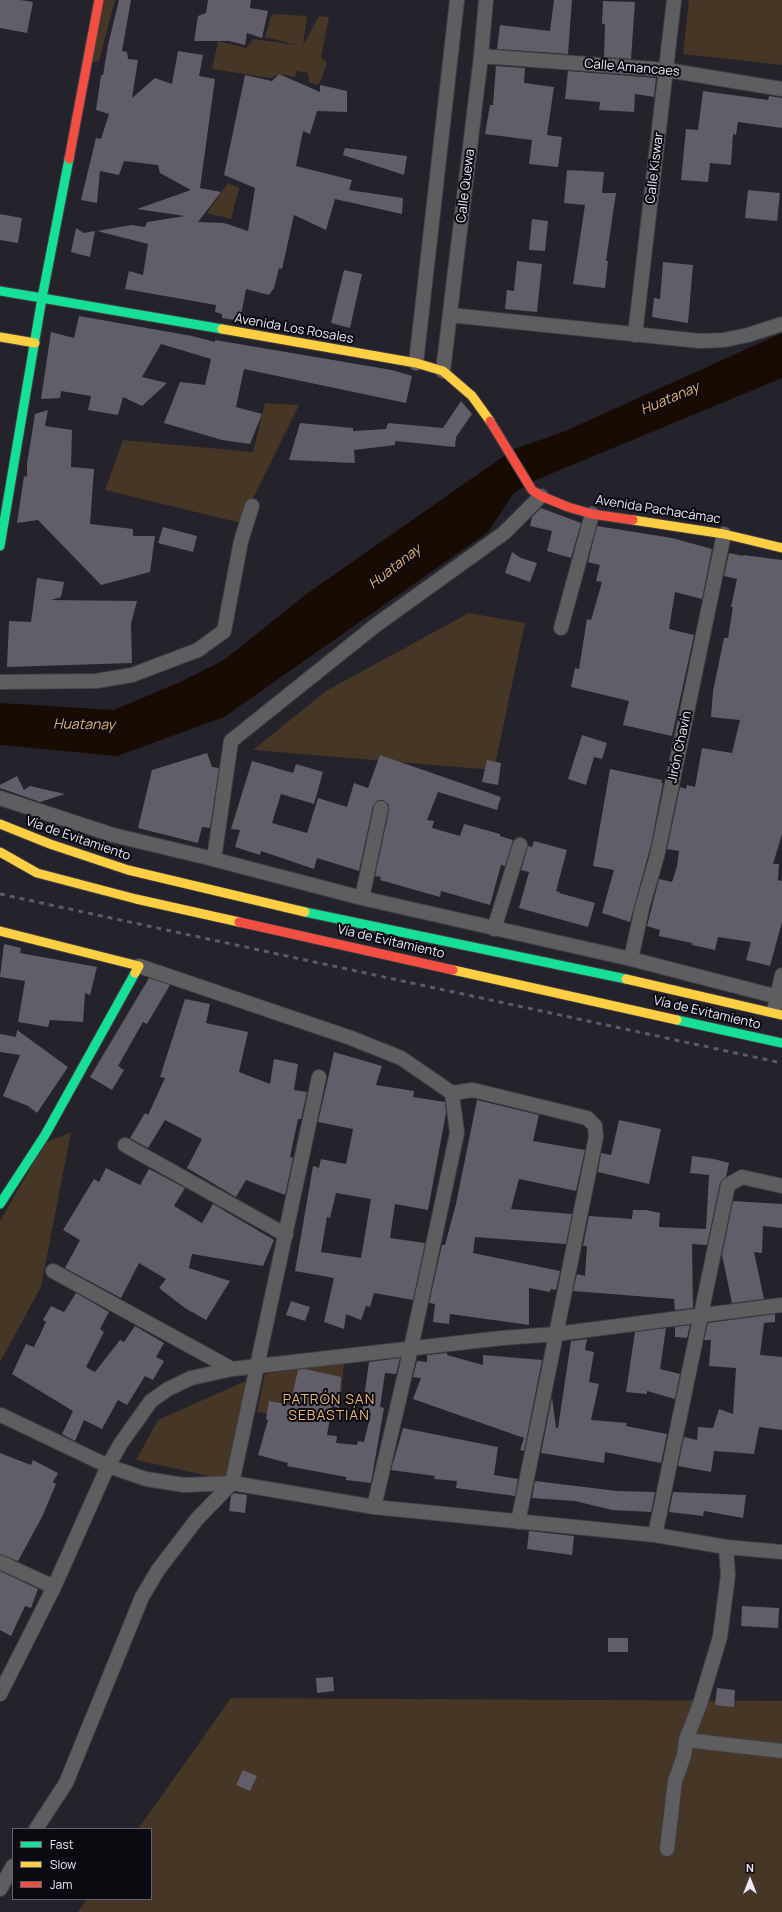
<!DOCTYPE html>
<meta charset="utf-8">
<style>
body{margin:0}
#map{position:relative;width:782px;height:1912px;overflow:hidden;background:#24222a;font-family:Manrope,sans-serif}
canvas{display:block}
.legend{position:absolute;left:12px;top:1828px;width:140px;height:72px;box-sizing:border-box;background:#0c0a11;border:1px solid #65636b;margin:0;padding:5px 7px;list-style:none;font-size:12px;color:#ebe9f3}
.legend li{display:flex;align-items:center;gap:8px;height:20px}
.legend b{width:20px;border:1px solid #65636b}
.north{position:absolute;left:730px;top:1860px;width:40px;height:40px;-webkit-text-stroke:3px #0c0a11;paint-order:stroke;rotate:0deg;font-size:11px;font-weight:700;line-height:16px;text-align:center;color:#ebe9f3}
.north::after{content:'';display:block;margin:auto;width:14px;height:18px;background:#ebe9f3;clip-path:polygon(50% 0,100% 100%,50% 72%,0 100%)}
</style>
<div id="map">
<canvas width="782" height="1912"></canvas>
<ul class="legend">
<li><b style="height:5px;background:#16e098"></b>Fast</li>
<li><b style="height:5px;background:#ffcf43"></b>Slow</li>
<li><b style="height:5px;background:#f24e42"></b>Jam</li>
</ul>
<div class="north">N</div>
</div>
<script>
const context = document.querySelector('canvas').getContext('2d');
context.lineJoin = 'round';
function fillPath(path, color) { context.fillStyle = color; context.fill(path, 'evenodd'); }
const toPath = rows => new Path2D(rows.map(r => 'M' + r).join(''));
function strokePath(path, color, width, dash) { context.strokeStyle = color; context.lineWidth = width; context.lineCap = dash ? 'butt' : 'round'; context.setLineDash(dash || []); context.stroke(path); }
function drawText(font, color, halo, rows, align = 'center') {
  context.font = font + ' Manrope,sans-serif'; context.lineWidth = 4; context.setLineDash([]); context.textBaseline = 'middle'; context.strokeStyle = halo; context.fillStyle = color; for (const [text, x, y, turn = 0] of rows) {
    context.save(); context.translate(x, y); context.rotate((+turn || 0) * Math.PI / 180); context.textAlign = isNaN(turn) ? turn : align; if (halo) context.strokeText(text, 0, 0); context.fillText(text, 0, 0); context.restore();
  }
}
const green = toPath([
 [101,0,115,0,99,61,90,63],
 [689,0,782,0,782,65,683,54],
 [272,14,307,16,303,45,319,16,329,17,321,58,327,63,321,80,317,85,309,82,308,73,296,71,295,77,279,74,271,78,212,69,218,41,246,48,253,39,297,45,265,37],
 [228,183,239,188,231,219,207,213],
 [265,403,299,405,241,523,105,490,123,440,253,452],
 [469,613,525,623,494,770,253,750,326,691],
 [71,1132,41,1287,0,1362,0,1221,45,1143],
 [344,1362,341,1399,318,1395,314,1420,257,1412,265,1374],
 [250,1379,228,1480,136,1460,158,1420],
 [231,1698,782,1701,782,1912,78,1912,87,1899,151,1899,151,1829,138,1829]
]);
const water = toPath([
 [782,333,782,378,531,482,514,493,488,532,224,717,117,756,0,745,0,703,114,710,180,682,224,660,305,595,514,449,563,432]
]);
const building = toPath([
 [0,0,20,0,33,2,27,33,0,28],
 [119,0,131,0,122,51,127,52,128,59,138,60,132,98,155,78,172,84,178,51,203,55,199,76,215,79,200,188,221,192,198,222,224,223,248,231,255,188,224,175,245,75,272,81,279,74,320,92,320,85,347,91,347,112,317,111,310,134,303,131,296,166,352,180,349,190,403,198,402,214,335,199,326,230,294,215,282,269,279,268,274,288,269,295,246,289,240,321,222,318,222,314,215,312,216,305,125,289,129,271,143,275,148,244,97,231,131,225,145,227,147,222,185,216,137,209,191,190,160,173,158,165,124,161,119,175,100,171,97,203,81,200,96,138,101,139,109,114,96,110,101,75,103,75,108,45],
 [208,0,251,0,250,8,268,11,262,38,247,33,245,45,229,41,194,41,198,16,206,13],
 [554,0,572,0,568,54,497,49,500,25,550,31],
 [603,1,635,2,631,59,604,57,605,24,602,24],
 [496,66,525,68,524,83,554,87,547,135,562,137,558,167,529,164,532,140,485,134,490,105,493,105],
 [568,71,656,78,654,97,635,94,634,112,599,110,600,102,565,99],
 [703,91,768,100,769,96,782,98,782,128,738,122,736,135,733,134,731,165,710,163,708,182,681,180,686,129,698,130],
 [345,148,407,156,404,175,343,155],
 [567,170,604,172,602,193,616,193,606,261,608,261,605,288,573,284,585,205,564,203],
 [748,190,780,193,777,221,745,218],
 [0,214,22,218,18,243,0,240],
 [532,219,548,221,545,251,529,250],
 [76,228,84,233,95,231,90,257,71,252],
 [517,261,542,264,537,312,505,309,507,290,514,291],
 [663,262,693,265,688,323,652,317,654,298,660,299],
 [344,270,362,274,350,328,331,323],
 [79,316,192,336,215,342,215,340,392,370,412,376,406,403,244,369,236,407,262,414,250,444,222,440,164,423,180,382,205,385,211,359,161,344,142,377,167,383,142,406,123,397,118,415,88,410,91,396,61,391,60,398,41,399,51,332,74,338],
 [461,401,472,414,456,437,455,447,395,441,395,445,354,450,355,463,289,460,300,423,353,428,353,431,386,429,388,423,443,428],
 [48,410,45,426,72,430,71,467,94,469,90,524,133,529,133,536,155,536,150,572,101,585,38,520,17,523,24,476,27,477,27,464,35,414],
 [541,508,581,523,571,558,547,551,552,531,530,526,532,517],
 [597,526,672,538,712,549,702,599,675,592,669,629,694,635,672,736,623,725,629,701,571,687,575,668,579,669,587,619,591,620,602,582,596,581,600,565,588,562],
 [163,527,197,536,193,552,158,543],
 [512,552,521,558,537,563,530,582,505,573],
 [729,553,743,556,743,555,782,560,782,834,773,864,779,864,778,880,782,881,782,922,770,966,746,960,751,942,718,937,715,950,692,945,692,943,659,936,660,930,647,926,659,879,672,882,677,866,679,851,667,849,680,787,686,789,687,785,695,787,702,748,732,753,740,720,711,717,713,691,724,638,728,638,733,607,731,607,737,579,724,576],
 [37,578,64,582,61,597,51,600,137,601,131,624,132,663,7,667,9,621,31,622],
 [582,735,607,743,602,759,594,757,586,785,568,779],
 [207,753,212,767,219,768,210,828,202,827,198,843,138,828,152,770],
 [380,755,501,797,497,810,438,792,427,820,434,821,432,828,460,836,464,824,500,834,500,836,513,840,505,866,501,865,490,905,441,891,440,897,380,880,381,877,375,876,389,810,389,805,383,800,378,800,373,806,359,871,317,858,314,869,261,851,260,855,235,847,240,830,231,829,252,761,293,773,296,764,323,772,314,804,281,794,272,823,307,833,318,798,347,807,354,783,368,788],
 [487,760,501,763,498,785,482,782],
 [610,769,662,780,661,783,663,783,651,845,630,922,602,913,614,870,593,866],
 [17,776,24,790,30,786,65,794,40,802,0,788,0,785],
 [534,841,567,850,556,891,560,892,559,893,595,903,588,927,519,908,529,872,521,870,528,846,532,847],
 [4,944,21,948,20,953,97,967,90,995,85,993,83,1022,50,1020,48,1027,18,1022,25,981,0,977],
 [149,978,170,985,147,1024,143,1022,118,1066,124,1070,112,1090,90,1077],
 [185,999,210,1004,206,1023,248,1032,239,1072,270,1084,274,1059,298,1064,294,1090,307,1092,301,1119,298,1119,290,1157,293,1158,285,1195,246,1180,236,1197,187,1168,202,1139,165,1120,148,1148,130,1138,145,1113,148,1115,165,1078,160,1077],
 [17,1030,68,1067,37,1113,28,1106,3,1096,20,1055,0,1052,0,1034,16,1037],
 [334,1052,382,1066,376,1085,414,1091,413,1097,445,1102,446,1113,428,1210,395,1204,390,1238,425,1243,413,1300,374,1293,370,1307,366,1306,361,1320,346,1314,344,1329,324,1322,334,1278,295,1271,313,1166,319,1168,321,1159,346,1164,353,1129,318,1122],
 [336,1193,371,1199,361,1258,321,1252,327,1217,330,1218],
 [477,1100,539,1115,533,1141,585,1150,576,1191,519,1179,511,1209,572,1214,566,1244,475,1237,473,1253,560,1271,556,1290,551,1289,550,1292,529,1288,529,1325,450,1314,449,1324,433,1322,435,1304,429,1303,442,1245,445,1245,456,1204],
 [619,1120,661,1129,649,1184,598,1172,601,1153,611,1155],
 [692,1156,714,1159,729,1163,726,1177,720,1183,707,1245,692,1244,693,1308,675,1310,674,1299,573,1291,577,1274,585,1276,587,1246,583,1246,589,1216,632,1219,633,1210,646,1210,660,1213,659,1227,706,1229,709,1175,690,1173],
 [106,1168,140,1185,149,1169,185,1188,174,1206,202,1223,213,1204,274,1240,263,1266,192,1254,189,1268,230,1281,206,1320,185,1308,159,1288,166,1279,139,1263,121,1298,65,1268,80,1240,63,1230,94,1179,99,1182],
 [733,1201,782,1204,782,1228,763,1226,762,1253,754,1252,764,1299,732,1303,722,1255],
 [76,1293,109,1312,100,1329,104,1332,86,1367,95,1372,120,1340,124,1342,135,1326,164,1343,156,1357,164,1361,153,1380,145,1376,127,1405,118,1400,102,1429,84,1420,75,1441,62,1434,73,1411,12,1374,26,1344,34,1347,46,1322,43,1320,51,1306,64,1312],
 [291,1301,310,1307,305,1321,286,1315],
 [775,1314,775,1322,764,1323,760,1355,782,1357,782,1430,759,1427,754,1454,714,1451,711,1472,678,1466,684,1437,697,1440,698,1427,713,1428,719,1409,733,1414,736,1368,709,1366,711,1340,704,1340,708,1323],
 [690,1325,687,1338,675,1337,675,1327],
 [666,1328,660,1369,680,1374,675,1399,647,1391,647,1394,626,1392,635,1332],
 [587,1339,585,1350,594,1352,589,1382,599,1384,591,1420,627,1423,626,1426,667,1434,661,1463,605,1452,604,1463,541,1453,552,1397,556,1428,558,1428,571,1341],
 [447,1353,447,1355,483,1365,483,1355,542,1360,524,1451,520,1450,524,1438,413,1399,421,1378,413,1377,417,1361,427,1362,427,1355],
 [400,1358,396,1374,385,1373,380,1407,384,1408,371,1483,346,1480,346,1477,287,1466,288,1463,258,1455,268,1420,266,1419,269,1401,290,1405,298,1370,305,1369,341,1377,339,1408,332,1406,327,1435,337,1436,336,1443,357,1445,358,1441,364,1442,371,1413,362,1412,369,1362],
 [403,1428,498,1447,494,1475,518,1479,515,1496,456,1488,457,1481,434,1479,435,1476,391,1470],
 [0,1453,31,1465,33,1460,58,1473,53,1482,56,1484,42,1517,18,1561,0,1554],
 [535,1481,617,1491,655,1492,651,1512,612,1510,575,1501,532,1498],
 [673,1492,746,1495,743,1518,704,1511,703,1516,669,1512],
 [234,1493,247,1495,245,1513,229,1511,231,1496],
 [529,1531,574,1536,572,1555,527,1549],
 [0,1571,38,1589,31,1608,25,1606,11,1636,0,1630],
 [742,1606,779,1608,778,1628,741,1626],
 [608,1638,628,1638,628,1652,608,1652],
 [333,1677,334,1691,317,1693,316,1678],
 [717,1688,735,1690,734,1707,715,1705],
 [243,1770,257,1776,250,1791,236,1785]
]);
const street = toPath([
 [481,56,667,70,782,89],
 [450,315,700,341,724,340,748,335,782,324],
 [635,335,674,0],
 [416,363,457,0],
 [443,371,481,56,486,0],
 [561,628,592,514],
 [0,682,96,681,132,675,198,650,224,631,241,541,252,506],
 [0,798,113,835,205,857,362,898,631,959,782,998],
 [214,859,231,741,376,625,504,533,541,496],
 [362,898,381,808],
 [494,929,520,845],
 [631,959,642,908,657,856,724,534],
 [139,966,351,1038,401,1058,452,1093,473,1090,587,1118,595,1126,596,1137,518,1522],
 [775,1006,782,975],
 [125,1145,286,1235],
 [53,1271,232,1369],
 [1,1415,108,1466,146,1479,184,1485,232,1483,374,1507,655,1535,726,1547,782,1552],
 [374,1507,411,1348,457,1133,452,1093],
 [655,1535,728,1185,742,1177,782,1186],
 [0,1562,54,1587],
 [0,1694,54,1587,108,1466,121,1443,151,1401,168,1389,191,1378,232,1369,502,1338,556,1334,782,1305],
 [686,1740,782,1751],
 [36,1829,66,1783,142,1597,158,1570,197,1519,232,1483,319,1077],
 [667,1849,675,1781,684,1756,686,1740,700,1704,720,1637,728,1575,726,1547],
 [0,1889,13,1866]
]);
const fast = toPath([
 [69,159,42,298,222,329],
 [0,291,42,298,0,546],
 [305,912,626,979],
 [677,1020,782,1043],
 [0,1204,45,1135,135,973]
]);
const slow = toPath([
 [222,329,416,363,443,371,472,396,490,421],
 [0,337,35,343],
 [633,520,724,534,782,548],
 [0,824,50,844,128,870,305,912],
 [0,852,37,873,136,899,239,922],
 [0,931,139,966,135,973],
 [453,970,677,1020],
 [626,979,782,1015]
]);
const jam = toPath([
 [69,159,99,0],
 [490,421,532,490,541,496,568,507,592,514,633,520],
 [239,922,453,970]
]);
const rail = toPath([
 [0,894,782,1063]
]);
const streetNames = [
 ["Calle Amancaes",632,68,5],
 ["Calle Kiswar",655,168,-83],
 ["Calle Quewa",466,186,-83],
 ["Avenida Los Rosales",294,329,10],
 ["Avenida Pachacámac",658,510,9],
 ["Jirón Chavín",680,747,-78],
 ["Vía de Evitamiento",78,839,19],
 ["Vía de Evitamiento",391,942,13],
 ["Vía de Evitamiento",707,1013,13]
];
const waterNames = [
 ["Huatanay",670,399,-23],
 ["Huatanay",395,567,-38],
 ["Huatanay",84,725,1]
];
const neighbourhoodNames = [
 ["PATRÓN SAN",329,1400],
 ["SEBASTIÁN",329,1416]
];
fillPath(green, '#463625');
fillPath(water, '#180b04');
fillPath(building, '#615e6a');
strokePath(street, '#413f45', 16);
strokePath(fast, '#413f45', 11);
strokePath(slow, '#413f45', 11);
strokePath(jam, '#413f45', 11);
strokePath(street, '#5e5e60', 14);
strokePath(fast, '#16e098', 9);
strokePath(slow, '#ffcf43', 9);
strokePath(jam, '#f24e42', 9);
strokePath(rail, '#5c5b60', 3, [5, 5]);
drawText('13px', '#ebe9f3', '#0c0a11', streetNames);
drawText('italic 14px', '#e5b47c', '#0c0a11', waterNames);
context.letterSpacing = '1px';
drawText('14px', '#edb87a', '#0c0a11', neighbourhoodNames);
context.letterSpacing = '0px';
</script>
